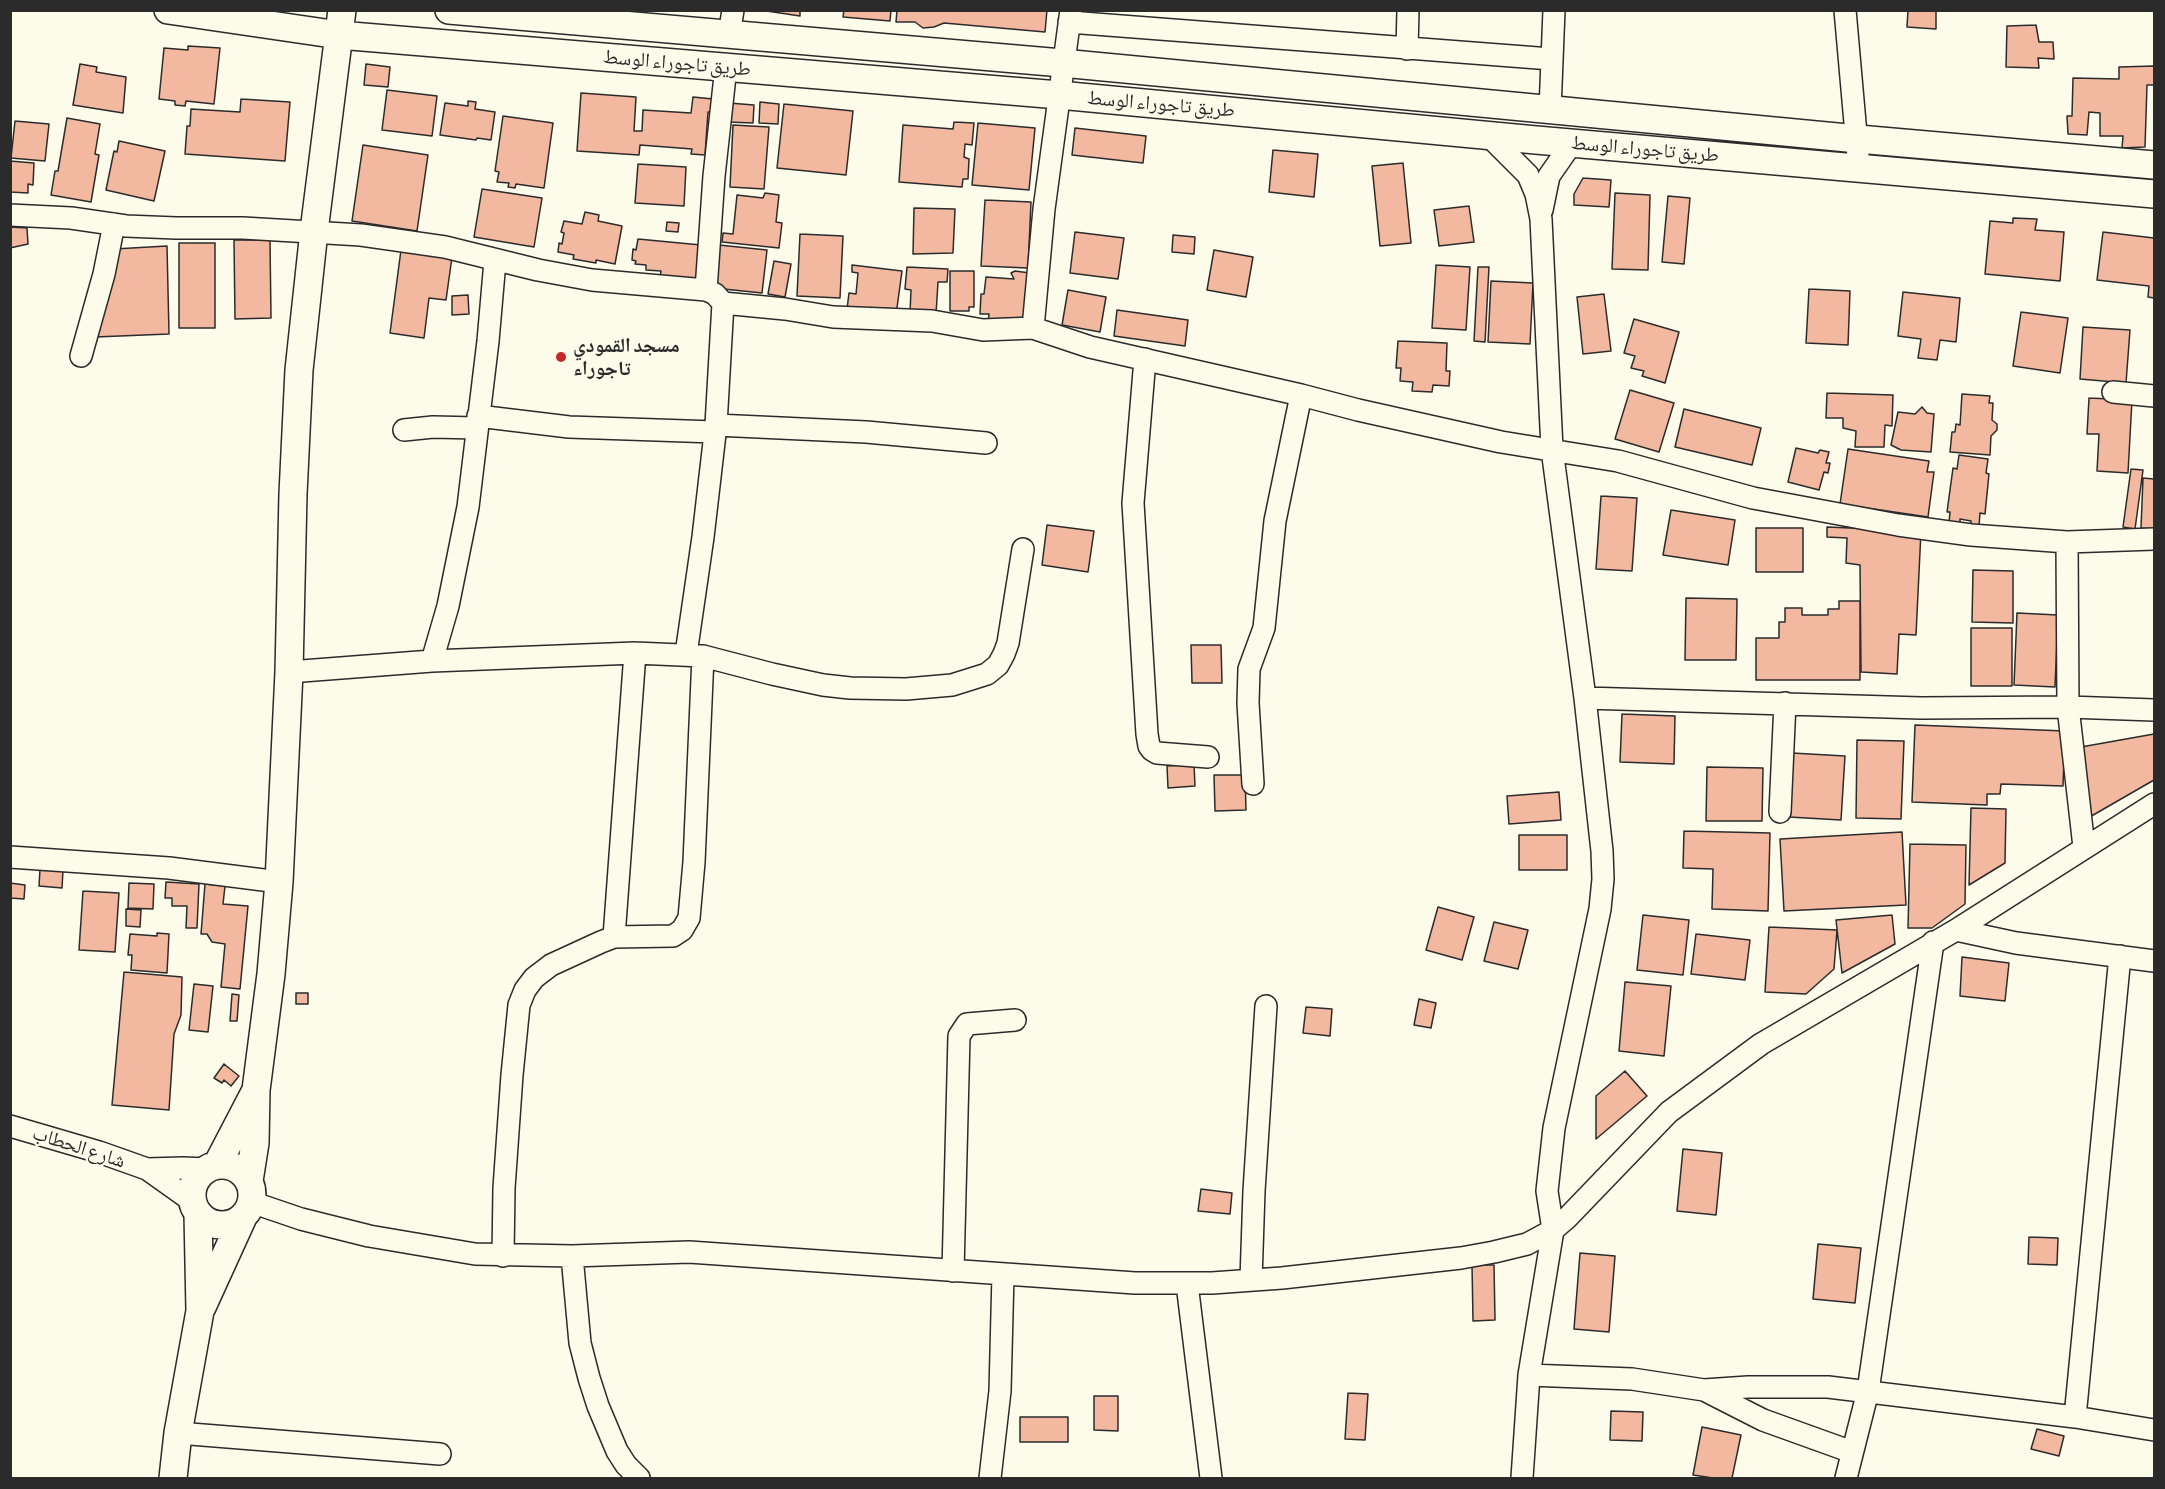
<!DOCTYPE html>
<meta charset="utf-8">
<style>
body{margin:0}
#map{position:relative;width:2165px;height:1489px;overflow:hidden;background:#fdfbea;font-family:"Asap Condensed",sans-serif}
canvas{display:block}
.frame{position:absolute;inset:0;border:12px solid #2b2b2b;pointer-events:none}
</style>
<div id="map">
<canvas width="2165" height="1489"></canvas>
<div class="frame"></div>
</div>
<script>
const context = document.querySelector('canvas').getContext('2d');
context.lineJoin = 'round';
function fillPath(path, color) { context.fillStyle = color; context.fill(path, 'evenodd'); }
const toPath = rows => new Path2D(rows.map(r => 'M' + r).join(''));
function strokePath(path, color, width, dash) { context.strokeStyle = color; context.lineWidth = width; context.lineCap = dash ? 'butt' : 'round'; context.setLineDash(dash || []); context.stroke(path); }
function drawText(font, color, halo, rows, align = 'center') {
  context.font = font + ' "Asap Condensed","Noto Naskh Arabic",sans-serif'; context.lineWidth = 4.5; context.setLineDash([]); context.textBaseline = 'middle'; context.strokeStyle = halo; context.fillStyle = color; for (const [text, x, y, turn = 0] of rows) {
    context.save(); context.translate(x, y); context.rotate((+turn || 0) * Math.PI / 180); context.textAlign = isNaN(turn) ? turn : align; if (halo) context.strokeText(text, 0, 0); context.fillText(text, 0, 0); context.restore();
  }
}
const building = toPath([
 [760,10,800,10,800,16,760,10],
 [844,10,891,10,890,21,843,17,844,10],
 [897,10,1047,10,1045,32,944,23,934,27,923,28,915,22,896,22,897,10],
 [1908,10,1936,10,1936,29,1907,27,1908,10],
 [2036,25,2039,42,2053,42,2054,59,2038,58,2039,68,2006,67,2007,26,2036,25],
 [188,46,220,48,214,104,186,101,185,106,175,105,175,101,159,99,164,48,188,50,188,46],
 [80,64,97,67,96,72,126,77,123,113,73,105,80,64],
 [366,64,390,67,388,87,364,85,366,64],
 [2154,66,2154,85,2147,85,2145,147,2122,148,2123,136,2100,136,2100,113,2089,112,2087,135,2068,134,2067,116,2072,116,2073,78,2119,79,2119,67,2154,66],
 [387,90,437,96,432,136,382,130,387,90],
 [581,93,636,97,634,131,642,131,643,110,691,113,693,97,713,99,712,112,708,112,705,155,691,154,692,149,640,145,639,155,577,151,581,93],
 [241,99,290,102,285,161,185,154,187,126,190,126,191,109,240,112,241,99],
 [468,101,476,102,475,109,495,112,491,140,477,138,476,140,440,135,445,103,468,106,468,101],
 [760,102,779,104,778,124,759,123,760,102],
 [729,103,754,105,753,123,728,122,729,103],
 [784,104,853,111,846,175,777,168,784,104],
 [503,116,553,123,544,188,516,184,515,188,508,187,509,183,497,182,499,172,495,171,503,116],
 [67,118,100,124,95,154,99,155,91,202,51,195,55,171,58,171,67,118],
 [15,121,49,124,45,161,11,158,15,121],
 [954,122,974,123,972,145,965,144,964,157,969,159,968,179,963,179,962,187,899,182,903,125,953,129,954,122],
 [978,123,1035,128,1029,190,972,185,978,123],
 [733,125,769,127,764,189,730,187,733,125],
 [1075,128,1146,136,1143,163,1072,155,1075,128],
 [119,141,165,151,154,201,106,190,114,151,117,152,119,141],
 [363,145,428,155,417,231,352,221,363,145],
 [1273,150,1318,154,1314,197,1269,192,1273,150],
 [10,161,34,163,33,185,28,184,28,193,10,192,10,161],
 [1403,163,1411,243,1380,246,1372,166,1403,163],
 [638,164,686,167,684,206,635,203,638,164],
 [1583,178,1611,180,1609,207,1574,205,1574,194,1583,178],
 [482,189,542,198,534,247,474,237,482,189],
 [765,193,779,195,776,222,782,223,779,248,722,242,723,233,733,234,737,195,763,198,765,193],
 [1615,193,1650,195,1648,270,1612,269,1615,193],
 [1668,196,1690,198,1684,264,1662,262,1668,196],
 [985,200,1031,202,1028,268,981,266,985,200],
 [1469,206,1474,242,1439,246,1434,210,1469,206],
 [914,208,955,209,953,253,913,254,914,208],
 [585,212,599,215,598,221,622,226,615,264,596,260,596,263,573,259,574,255,558,252,559,243,562,244,564,233,561,232,564,221,582,224,585,212],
 [2013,218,2037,219,2035,230,2064,232,2060,281,1985,274,1990,221,2013,223,2013,218],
 [667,222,679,223,678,232,666,231,667,222],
 [10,227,27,228,28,244,10,248,10,227],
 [1075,232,1124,238,1118,279,1070,273,1075,232],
 [2103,232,2154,238,2154,298,2148,297,2149,286,2097,280,2103,232],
 [800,234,843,236,840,298,797,296,800,234],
 [1173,235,1195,237,1194,254,1172,252,1173,235],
 [638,239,701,245,697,281,660,277,661,271,646,270,646,265,635,264,636,261,632,260,633,249,636,250,638,239],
 [234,240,270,240,271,318,235,319,234,240],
 [179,243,215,243,215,328,179,328,179,243],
 [719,245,767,250,762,293,714,288,719,245],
 [167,246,169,334,95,337,114,249,167,246],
 [401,250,452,257,446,300,429,298,424,338,390,333,401,250],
 [1214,250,1253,257,1246,297,1207,290,1214,250],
 [774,261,791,264,785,297,768,294,774,261],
 [852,265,902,271,896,315,847,309,849,293,856,294,858,273,852,272,852,265],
 [1436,265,1470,267,1466,330,1432,328,1436,265],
 [907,267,948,269,947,282,938,282,936,314,910,313,911,290,905,289,907,267],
 [1478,267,1489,267,1485,342,1474,341,1478,267],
 [950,271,974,271,974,307,969,307,969,311,950,311,950,271],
 [1015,271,1030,273,1026,326,988,323,989,314,980,314,981,294,984,294,986,277,1014,279,1011,273,1015,271],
 [1491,281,1533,283,1530,344,1488,342,1491,281],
 [1809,289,1850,291,1848,345,1806,343,1809,289],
 [1068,290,1106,297,1100,332,1062,325,1068,290],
 [1903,292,1960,298,1956,342,1940,340,1937,360,1918,358,1921,339,1898,336,1903,292],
 [1604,294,1611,351,1583,354,1577,297,1604,294],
 [468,295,469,314,452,315,452,296,468,295],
 [1117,310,1188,320,1185,346,1114,336,1117,310],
 [2021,312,2068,318,2060,373,2013,366,2021,312],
 [1634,319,1679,332,1665,383,1642,376,1644,371,1631,368,1635,356,1624,353,1634,319],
 [2083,327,2130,330,2126,383,2080,379,2083,327],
 [1398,341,1447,343,1446,371,1450,371,1449,386,1433,385,1432,392,1412,391,1413,382,1400,381,1401,368,1396,368,1398,341],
 [1630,390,1674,403,1659,452,1615,439,1630,390],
 [1827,393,1893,395,1892,426,1885,425,1884,447,1855,447,1856,431,1843,428,1843,418,1826,418,1827,393],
 [1962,394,1990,396,1989,403,1993,403,1992,420,1997,424,1997,430,1991,436,1990,455,1950,452,1952,432,1955,432,1956,424,1960,425,1962,394],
 [2089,398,2132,400,2128,473,2097,471,2099,434,2087,434,2089,398],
 [1922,407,1927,413,1934,414,1931,452,1901,450,1891,445,1898,412,1915,414,1922,407],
 [1684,409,1761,428,1752,465,1675,447,1684,409],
 [1796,448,1818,453,1820,450,1829,452,1826,463,1830,463,1828,473,1824,472,1819,490,1788,482,1796,448],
 [1848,449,1929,461,1927,472,1934,472,1928,517,1840,504,1848,449],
 [1959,455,1988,459,1986,473,1989,474,1985,514,1980,513,1979,526,1971,525,1971,521,1960,519,1960,524,1949,523,1950,512,1947,512,1953,468,1957,469,1959,455],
 [2131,469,2143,470,2135,529,2123,527,2131,469],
 [2143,478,2154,479,2154,529,2141,528,2143,478],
 [1601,496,1637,498,1632,571,1596,569,1601,496],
 [1671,510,1735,520,1728,565,1663,555,1671,510],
 [1047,525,1094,531,1088,572,1042,565,1047,525],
 [1827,527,1921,531,1916,635,1899,634,1897,674,1861,672,1860,565,1846,563,1847,538,1827,537,1827,527],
 [1756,528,1803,528,1803,572,1756,572,1756,528],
 [1973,570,2013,571,2013,623,1972,622,1973,570],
 [1686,598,1737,599,1736,660,1685,660,1686,598],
 [1839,601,1860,601,1860,680,1756,680,1756,638,1779,638,1779,622,1785,622,1785,608,1802,608,1802,615,1828,615,1828,609,1839,609,1839,601],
 [2017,613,2058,615,2055,687,2014,685,2017,613],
 [1971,628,2012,628,2012,686,1971,686,1971,628],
 [1191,645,1221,645,1222,683,1192,683,1191,645],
 [1622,714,1675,716,1674,764,1620,762,1622,714],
 [1915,725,2065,731,2063,786,2001,784,2000,794,1987,794,1987,805,1912,802,1915,725],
 [2154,734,2154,780,2088,818,2081,747,2154,734],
 [1857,740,1904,741,1901,819,1856,818,1857,740],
 [1792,753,1845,756,1841,820,1789,817,1792,753],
 [1194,764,1195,786,1168,788,1167,766,1194,764],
 [1707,767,1763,768,1762,821,1706,821,1707,767],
 [1214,775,1245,775,1246,810,1215,811,1214,775],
 [1559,792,1561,820,1509,824,1507,796,1559,792],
 [1971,808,2006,809,2005,863,1969,885,1971,808],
 [1684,831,1770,833,1768,911,1712,909,1713,869,1683,868,1684,831],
 [1902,832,1906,905,1784,911,1780,839,1902,832],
 [1519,835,1567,835,1567,870,1519,870,1519,835],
 [1910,844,1966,845,1965,904,1932,928,1908,928,1910,844],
 [40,869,63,870,62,888,39,886,40,869],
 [166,882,199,884,197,928,186,928,187,906,172,906,172,898,165,898,166,882],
 [10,883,25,885,24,899,10,898,10,883],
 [129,883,154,884,153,909,128,908,129,883],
 [205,884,225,886,223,904,248,906,240,989,221,987,225,944,212,942,207,934,201,934,205,884],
 [83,891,119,893,115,952,79,950,83,891],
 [1438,907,1474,917,1462,960,1426,950,1438,907],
 [126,909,141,910,140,927,126,926,126,909],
 [1643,915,1689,920,1683,975,1637,970,1643,915],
 [1892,915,1895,944,1842,973,1836,920,1892,915],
 [1494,922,1528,930,1518,969,1484,961,1494,922],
 [1769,927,1837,930,1834,969,1806,994,1765,992,1769,927],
 [157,933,169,934,167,973,131,970,132,955,128,955,130,934,157,936,157,933],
 [1696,934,1750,940,1745,980,1691,974,1696,934],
 [1962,957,2009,963,2005,1001,1960,996,1962,957],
 [124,972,182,977,181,1015,174,1034,169,1110,112,1105,124,972],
 [1625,982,1671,986,1664,1056,1619,1051,1625,982],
 [194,984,213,986,208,1032,189,1030,194,984],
 [296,993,308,993,308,1004,296,1004,296,993],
 [232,994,239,995,237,1021,230,1021,232,994],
 [1419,999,1436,1003,1431,1028,1414,1025,1419,999],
 [1306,1007,1332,1009,1330,1036,1303,1033,1306,1007],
 [224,1064,239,1076,231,1086,224,1080,222,1083,214,1078,224,1064],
 [1625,1071,1647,1096,1596,1139,1596,1096,1625,1071],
 [1683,1149,1722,1153,1716,1215,1677,1211,1683,1149],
 [1201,1189,1232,1193,1230,1214,1198,1211,1201,1189],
 [2029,1237,2058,1238,2057,1265,2028,1264,2029,1237],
 [1818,1244,1861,1248,1855,1303,1813,1299,1818,1244],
 [1580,1253,1615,1256,1609,1332,1574,1329,1580,1253],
 [1472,1265,1494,1265,1495,1320,1473,1321,1472,1265],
 [1348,1393,1368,1394,1365,1440,1345,1439,1348,1393],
 [1094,1396,1118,1396,1118,1431,1094,1430,1094,1396],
 [1611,1411,1643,1412,1642,1441,1610,1440,1611,1411],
 [1020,1417,1068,1417,1068,1442,1020,1442,1020,1417],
 [1702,1427,1741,1435,1732,1478,1713,1478,1693,1475,1702,1427],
 [2037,1429,2064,1436,2059,1456,2031,1449,2037,1429]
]);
const minor = toPath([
 [1845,10,1859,168],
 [1069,22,1551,59],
 [729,35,733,10],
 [1407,49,1408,10],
 [1550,110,1554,10],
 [1488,135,1528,175,1536,194,1541,219,1552,449,1585,698,1602,851,1603,879,1600,909,1554,1128,1547,1191,1553,1230,1529,1375,1522,1478],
 [1542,210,1549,176,1572,143],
 [10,215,71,218,126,226,176,228,243,228,361,235,445,247,538,270,592,280,706,290,715,294,723,303,716,425,703,537,686,654],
 [706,290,714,176,726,67],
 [723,303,785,309,833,317,932,321,983,330,1033,328,1090,347,1301,395,1358,410,1501,442,1618,461,1753,498,1898,525,1971,535,2067,542,2154,539],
 [1033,328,1044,209,1071,10],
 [81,356,104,274,114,224],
 [1145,359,1133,503,1147,734,1149,746,1152,750,1157,753,1208,757],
 [2113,392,2154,396],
 [478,416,569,427,715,432],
 [716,425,866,432,986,443],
 [404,430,433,427,477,428],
 [2067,542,2068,707,2084,847],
 [432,661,448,606,468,507,488,341,495,261],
 [289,672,432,661,635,653,703,656,772,674,823,685,850,688,906,689,952,685,987,674,998,665,1004,654,1008,643,1023,549],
 [1585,698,1921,708,2068,707,2154,710],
 [1253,784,1248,703,1249,669,1264,628,1275,521,1301,395],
 [1780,812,1785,703],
 [10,857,169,868,279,882],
 [1956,930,2016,943,2154,961],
 [614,937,635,653],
 [10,1126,99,1152,147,1169,192,1201],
 [147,1169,183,1168,206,1169],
 [251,1202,301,1219,369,1236,475,1254,572,1256,689,1252,1135,1283,1212,1283,1282,1278,1461,1258,1494,1252,1527,1244,1553,1230,1567,1218,1669,1112,1761,1044,1956,930,2154,804],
 [503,1256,504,1188,512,1075,519,1005,525,990,534,978,551,965,601,942,614,937,673,936,682,930,689,918,694,862,703,656],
 [572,1256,580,1343,589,1378,598,1406,617,1451,626,1465,639,1478],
 [953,1271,959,1036,967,1024,1015,1020],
 [1251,1280,1254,1191,1266,1006],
 [1187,1284,1211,1478],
 [1529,1375,1632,1379,1704,1390,1748,1387,1828,1387,2075,1417,2154,1430],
 [1704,1390,1763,1420,1852,1452],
 [2075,1417,2120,956],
 [178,1433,440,1454],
 [990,1478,1000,1391,1003,1274],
 [1846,1478,1868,1391,1933,942]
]);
const major = toPath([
 [168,10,339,35,1059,95,1536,140,2154,194],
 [449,10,1062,63,1858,139,2154,165],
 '192 1195a30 30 0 1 1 60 0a30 30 0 1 1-60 0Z',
 [217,1165,254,1094],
 [249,1181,255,1143,256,1090,271,974,279,882,289,672,293,494,299,370,314,231,342,10],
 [202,1307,243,1217],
 [173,1478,178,1433,200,1311,198,1214]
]);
const markers = [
 [561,357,6,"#c62828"]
];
const streetNames = [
 ["طريق تاجوراء الوسط",677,63,5],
 ["طريق تاجوراء الوسط",1161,104,5],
 ["طريق تاجوراء الوسط",1645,149,5],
 ["شارع الحطاب",79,1147,18]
];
const poiNames = [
 ["مسجد القمودي",573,346],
 ["تاجوراء",573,369]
];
fillPath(building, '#f2b8a0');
strokePath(building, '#2b2b2b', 1.5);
strokePath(minor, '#2b2b2b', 24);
strokePath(major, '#2b2b2b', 30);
strokePath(minor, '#fdfbea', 21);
strokePath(major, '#fdfbea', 27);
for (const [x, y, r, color] of markers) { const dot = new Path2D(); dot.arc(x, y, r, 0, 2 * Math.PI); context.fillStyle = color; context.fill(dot); strokePath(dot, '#fdfbea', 2); }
drawText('20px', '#2b2b2b', '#fdfbea', streetNames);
drawText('bold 20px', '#2b2b2b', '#fdfbea', poiNames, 'left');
</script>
